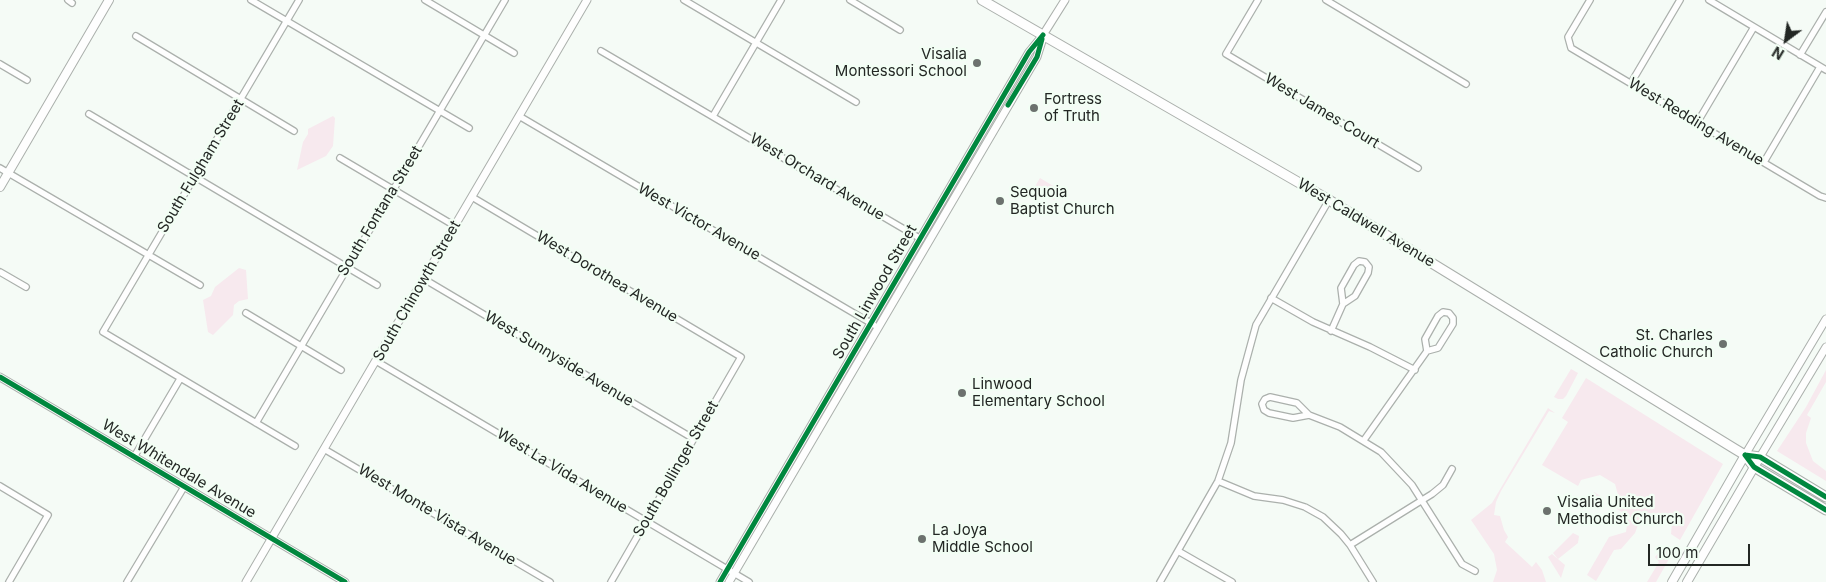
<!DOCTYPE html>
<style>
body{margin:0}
#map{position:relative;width:1826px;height:582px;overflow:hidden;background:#f5fbf6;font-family:Inter,sans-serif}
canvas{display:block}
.north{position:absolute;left:1761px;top:15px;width:50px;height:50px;-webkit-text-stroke:4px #f2fef4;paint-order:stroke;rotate:211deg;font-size:14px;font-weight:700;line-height:20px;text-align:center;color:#232724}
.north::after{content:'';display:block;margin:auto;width:18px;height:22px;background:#232724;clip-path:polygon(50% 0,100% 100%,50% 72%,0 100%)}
.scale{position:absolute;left:1648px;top:544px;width:102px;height:22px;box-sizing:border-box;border:2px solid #232724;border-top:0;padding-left:6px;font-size:15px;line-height:18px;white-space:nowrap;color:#232724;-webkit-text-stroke:4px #f2fef4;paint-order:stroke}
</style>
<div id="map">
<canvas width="1826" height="582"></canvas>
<div class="north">N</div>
<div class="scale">100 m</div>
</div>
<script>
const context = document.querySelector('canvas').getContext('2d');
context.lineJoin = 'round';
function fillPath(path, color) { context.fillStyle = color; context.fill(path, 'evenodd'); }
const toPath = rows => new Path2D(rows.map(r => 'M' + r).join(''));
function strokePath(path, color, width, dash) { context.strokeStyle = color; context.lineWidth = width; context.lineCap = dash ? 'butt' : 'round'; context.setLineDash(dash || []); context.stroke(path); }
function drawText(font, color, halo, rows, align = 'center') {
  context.font = font + ' Inter,sans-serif'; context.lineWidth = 4.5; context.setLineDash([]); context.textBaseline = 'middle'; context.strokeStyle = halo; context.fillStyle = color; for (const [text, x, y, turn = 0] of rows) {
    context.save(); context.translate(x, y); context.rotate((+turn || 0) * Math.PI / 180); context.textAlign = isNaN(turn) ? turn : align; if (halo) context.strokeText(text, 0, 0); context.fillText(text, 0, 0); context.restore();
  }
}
const green = toPath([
 [333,116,335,118,333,146,326,156,297,170,303,142,308,134,308,129],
 [1040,178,1060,190,1054,200,1034,188],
 [239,268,246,270,248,299,239,301,234,305,233,315,213,335,208,332,203,300,211,296,215,287],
 [1571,369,1578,373,1566,396,1563,399,1558,399,1554,397],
 [1826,370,1826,382,1807,415,1811,418,1806,433,1806,443,1813,461,1826,471,1826,481,1777,451,1806,407],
 [1586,378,1723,464,1680,540,1671,534,1672,523,1667,516,1652,513,1639,522,1617,509,1620,502,1615,484,1600,475,1581,480,1578,486,1542,465,1568,422,1562,418],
 [1548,408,1555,413,1549,411,1501,491,1496,502,1494,515,1500,516,1504,530,1508,537,1505,542,1532,567,1536,562,1542,570,1546,582,1493,582,1497,570,1494,554,1471,520,1492,503],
 [1594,492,1604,498,1598,508,1588,502],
 [1628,519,1638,525,1635,533,1621,549,1614,550,1596,581,1587,575,1609,537,1626,532],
 [1573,533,1579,536,1578,543,1558,559,1553,553],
 [1664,547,1673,552,1656,582,1647,582,1659,562,1655,557],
 [1552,554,1565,565,1561,578,1548,557]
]);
const minor = toPath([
 [68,0,72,3],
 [251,0,469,128],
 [425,0,514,53],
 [684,0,856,102],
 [850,0,900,30],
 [1258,0,1226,54,1418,168],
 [1326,0,1466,84],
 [1590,0,1568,37,1571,48,1820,196,1826,198],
 [1709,0,1826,70],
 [136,36,294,131],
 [601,51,921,239],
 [1800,55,1826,12],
 [0,64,27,80],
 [1631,83,1680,0],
 [89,114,377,285],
 [519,116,874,325],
 [713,116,781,0],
 [1697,123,1754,27],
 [340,158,455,226],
 [1764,162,1820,67],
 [0,168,200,285],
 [472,197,741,357,611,582],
 [0,272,26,287],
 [424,279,694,439],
 [1271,298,1313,322,1370,347,1415,370],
 [246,313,341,370],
 [1331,331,1343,304,1341,288,1354,265,1359,261,1365,262,1369,267,1368,273,1355,296,1343,304],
 [376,361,749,582],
 [1309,415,1293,418,1269,413,1264,410,1262,404,1265,399,1270,397,1297,403,1309,415,1340,427,1381,452,1412,485,1462,564,1475,571],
 [256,423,505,0],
 [1364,440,1427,351,1438,348,1453,324,1453,318,1449,313,1443,312,1438,316,1425,339,1427,351],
 [295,446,103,332,299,0],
 [324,449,550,582],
 [134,457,180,379],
 [1218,481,1254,496,1283,500,1305,507,1323,517,1341,534,1350,545,1373,582],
 [0,486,48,515,9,582],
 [1350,545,1432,494,1443,485,1452,469],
 [1178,551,1232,582],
 [127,582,184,487],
 [1160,582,1218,481,1231,443,1241,380,1256,325,1329,200]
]);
const tertiary = toPath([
 [0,377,345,582],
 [1745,455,1826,319],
 [1760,457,1826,347],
 [246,582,587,0],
 [720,582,1029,52,1043,35,1065,0],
 [729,582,1037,57,1043,38]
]);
const secondary = toPath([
 [0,187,109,0],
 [1672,582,1745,455],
 [1687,582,1760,457]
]);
const primary = toPath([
 [982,0,1329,200,1735,449,1745,455,1754,467,1826,510],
 [1745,455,1760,457,1826,497]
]);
const cycleway = toPath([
 [1008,105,1037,57,1042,39],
 [0,377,345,582],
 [1745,455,1754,467,1826,510],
 [1745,455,1760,457,1826,497],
 [720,582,1029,52,1043,35]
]);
const markers = [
 [977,63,5,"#6c716e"],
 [1034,108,5,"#6c716e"],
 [1000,201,5,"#6c716e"],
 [1723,344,5,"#6c716e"],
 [962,393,5,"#6c716e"],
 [1547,511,5,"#6c716e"],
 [922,539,5,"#6c716e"]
];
const poiNames = [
 ["Visalia",967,54,"right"],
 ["Montessori School",967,71,"right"],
 ["Fortress",1044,99],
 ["of Truth",1044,116],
 ["Sequoia",1010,192],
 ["Baptist Church",1010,209],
 ["St. Charles",1713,335,"right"],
 ["Catholic Church",1713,352,"right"],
 ["Linwood",972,384],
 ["Elementary School",972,401],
 ["Visalia United",1557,502],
 ["Methodist Church",1557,519],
 ["La Joya",932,530],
 ["Middle School",932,547]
];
const streetNames = [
 ["West James Court",1322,111,31],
 ["West Redding Avenue",1696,122,31],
 ["South Fulgham Street",201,166,-59],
 ["West Orchard Avenue",817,177,31],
 ["South Fontana Street",380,211,-59],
 ["West Victor Avenue",699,222,30],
 ["West Caldwell Avenue",1366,223,31],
 ["West Dorothea Avenue",607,277,31],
 ["South Chinowth Street",417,291,-60],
 ["South Linwood Street",875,292,-60],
 ["West Sunnyside Avenue",559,359,31],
 ["West Whitendale Avenue",179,469,31],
 ["South Bollinger Street",676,469,-60],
 ["West La Vida Avenue",562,471,31],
 ["West Monte Vista Avenue",437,515,31]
];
fillPath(green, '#f7e9ee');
strokePath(minor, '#abb0ac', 8);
strokePath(tertiary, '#abb0ac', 9);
strokePath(secondary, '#abb0ac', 10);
strokePath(primary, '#abb0ac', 11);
strokePath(minor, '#fefefe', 5.5);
strokePath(tertiary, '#fefefe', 7);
strokePath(secondary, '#fefefe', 8);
strokePath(primary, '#fefefe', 9);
strokePath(cycleway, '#00873e', 5);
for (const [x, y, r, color] of markers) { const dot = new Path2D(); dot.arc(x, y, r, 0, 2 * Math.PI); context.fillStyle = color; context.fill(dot); strokePath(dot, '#f2fef4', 2); }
drawText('15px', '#232724', '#f2fef4', poiNames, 'left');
drawText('15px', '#232724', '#f2fef4', streetNames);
</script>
